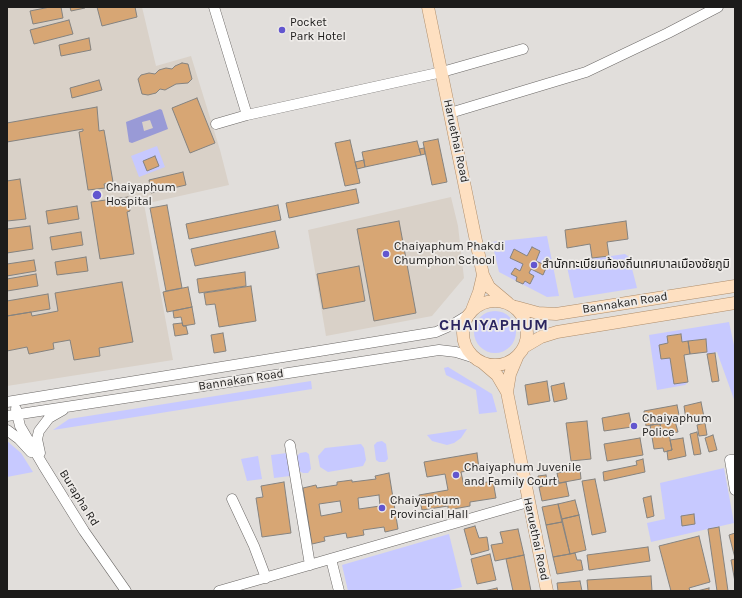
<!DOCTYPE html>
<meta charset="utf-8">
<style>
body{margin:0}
#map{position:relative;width:742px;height:598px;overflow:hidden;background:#e1dedb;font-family:Karla,sans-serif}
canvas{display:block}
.frame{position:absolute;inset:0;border:8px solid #1c1b1a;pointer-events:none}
</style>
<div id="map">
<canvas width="742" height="598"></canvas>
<div class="frame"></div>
</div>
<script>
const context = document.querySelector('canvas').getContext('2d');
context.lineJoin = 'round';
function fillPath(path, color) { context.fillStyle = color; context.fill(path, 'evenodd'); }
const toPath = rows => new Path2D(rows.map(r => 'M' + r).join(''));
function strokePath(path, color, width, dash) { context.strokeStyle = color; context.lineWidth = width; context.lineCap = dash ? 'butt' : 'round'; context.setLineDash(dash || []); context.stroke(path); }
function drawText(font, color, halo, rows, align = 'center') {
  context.font = font + ' Karla,"Noto Sans Thai",sans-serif'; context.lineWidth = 3.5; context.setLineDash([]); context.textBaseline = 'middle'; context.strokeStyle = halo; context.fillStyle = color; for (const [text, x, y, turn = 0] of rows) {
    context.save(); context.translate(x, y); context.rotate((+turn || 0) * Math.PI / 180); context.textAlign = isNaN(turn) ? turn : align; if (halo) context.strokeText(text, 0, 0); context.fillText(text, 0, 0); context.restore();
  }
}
const built = toPath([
 [7,7,142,7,156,66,191,56,220,150,229,185,144,204,173,360,7,386],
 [451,197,458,226,464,278,432,316,326,336,308,230]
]);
const green = toPath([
 [157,146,165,167,139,177,131,156],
 [547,236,559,296,547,297,499,272,492,242],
 [625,254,629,257,637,288,574,298,567,267,570,262],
 '474 332a21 21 0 1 1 42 0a21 21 0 1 1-42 0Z',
 [729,322,735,350,735,402,717,352,707,354,705,339,682,342,680,334,667,336,670,358,688,382,685,385,657,390,649,335],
 [448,367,492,394,497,412,479,414,476,390,446,375,444,368],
 [311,381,312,389,53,430,69,419],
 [467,429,461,438,454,443,447,445,432,441,427,435],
 [7,441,21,453,33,472,7,477],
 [382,441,386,444,388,459,385,462,379,462,376,460,374,445,377,442],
 [361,444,364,448,366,460,363,466,328,472,320,467,318,456,325,448],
 [306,452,309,454,311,469,308,473,303,473,299,471,297,456,300,453],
 [287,453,290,476,274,478,271,455],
 [258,456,262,479,247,481,241,459],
 [724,468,734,523,651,542,647,523,665,519,660,483],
 [449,534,462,587,446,591,348,591,342,565]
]);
const water = toPath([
 [160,109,162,110,168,129,132,143,129,142,126,122],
 [150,120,153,128,144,131,142,122]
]);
const building = toPath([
 [50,7,61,7,63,18,33,24,30,11,50,7],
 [70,7,85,7,85,8,71,11,70,7],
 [97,7,135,7,137,17,102,26,97,7],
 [69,20,73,34,34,44,30,30,69,20],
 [89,38,91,50,61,56,59,45,89,38],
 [182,63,188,64,192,79,188,83,176,84,165,90,160,89,156,93,148,95,142,94,138,79,141,75,149,73,155,74,159,70,166,68,172,69,175,66,182,63],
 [99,80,102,90,72,98,70,88,99,80],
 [197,98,215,143,190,153,172,108,197,98],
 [97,107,99,131,104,130,113,182,104,184,105,188,88,190,79,132,83,131,83,129,7,142,7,123,97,107],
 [438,139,447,182,432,185,423,142,438,139],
 [350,140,360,183,345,186,335,143,350,140],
 [417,141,421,155,365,167,362,152,417,141],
 [424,148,425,154,421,155,419,149,424,148],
 [155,156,159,166,147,171,143,161,155,156],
 [364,160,365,167,357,169,355,162,364,160],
 [183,172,186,185,151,193,149,180,183,172],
 [20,179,26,219,7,221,7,181,20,179],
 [356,189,359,203,289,218,286,203,356,189],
 [128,197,130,211,127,212,134,254,100,259,91,202,128,197],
 [167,205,182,288,166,291,150,208,167,205],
 [278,205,281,220,189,239,186,224,278,205],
 [77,206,79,219,48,224,46,211,77,206],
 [399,221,416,313,374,321,357,229,399,221],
 [626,221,628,239,607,242,609,256,592,258,590,244,567,248,565,230,626,221],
 [30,226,33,249,7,253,7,229,30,226],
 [275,231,279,248,195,266,191,249,275,231],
 [81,232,83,245,52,250,50,237,81,232],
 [532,247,540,251,536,261,547,266,543,275,531,269,529,273,534,276,530,284,525,281,523,284,516,281,517,277,511,274,515,268,520,271,523,264,510,258,514,249,527,256,532,247],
 [86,257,88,271,57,275,55,262,86,257],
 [34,260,36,271,7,276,7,264,34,260],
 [359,266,365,301,323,309,317,274,359,266],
 [245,272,246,286,199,293,197,279,245,272],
 [36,274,38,286,7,291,7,279,36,274],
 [122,282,133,342,99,348,100,356,74,360,70,340,53,343,54,349,29,354,27,347,7,351,7,316,31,312,32,316,58,311,55,293,122,282],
 [251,286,256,321,219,327,215,304,206,305,204,293,251,286],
 [188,287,192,307,167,312,163,292,188,287],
 [48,294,50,309,7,316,7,301,48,294],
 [192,307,195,324,183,326,181,317,174,318,173,311,192,307],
 [182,323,183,326,186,326,188,334,175,336,173,324,182,323],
 [223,333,226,351,214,353,211,335,223,333],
 [681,334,682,342,688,341,690,354,684,355,688,382,674,384,670,358,661,359,659,345,668,343,667,336,681,334],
 [706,339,707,352,690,354,688,341,706,339],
 [715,353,719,381,712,382,707,354,715,353],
 [547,381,550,401,528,405,525,385,547,381],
 [564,383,567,399,554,402,551,386,564,383],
 [701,402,704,417,686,420,684,406,701,402],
 [677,405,680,420,646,426,644,411,677,405],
 [629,413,632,427,604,431,602,418,629,413],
 [587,421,591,459,571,461,566,423,587,421],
 [675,421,678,432,662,435,660,424,675,421],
 [705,423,707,435,699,436,697,425,705,423],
 [660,424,662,435,669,434,672,450,664,452,663,448,654,449,650,425,660,424],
 [697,432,701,454,694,455,690,434,697,432],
 [713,435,717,450,709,452,705,438,713,435],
 [640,438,643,455,607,461,604,444,640,438],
 [683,438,686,456,668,460,667,451,672,450,670,440,683,438],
 [477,453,479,469,461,472,464,486,493,481,496,498,470,502,470,506,448,510,448,506,422,510,419,495,448,490,445,474,427,477,424,462,477,453],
 [643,459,645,472,604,481,603,472,637,465,636,461,643,459],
 [580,469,581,479,559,483,557,473,580,469],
 [389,473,398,529,385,532,384,527,363,530,364,535,347,538,346,533,324,537,325,541,312,544,303,488,316,485,317,488,337,485,337,482,352,480,352,482,376,479,375,476,389,473],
 [379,495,380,506,359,509,358,498,379,495],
 [340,501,342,512,321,516,319,504,340,501],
 [546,475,548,485,539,487,538,476,546,475],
 [595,479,606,532,592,535,582,481,595,479],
 [284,482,291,533,262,537,256,498,263,497,261,486,284,482],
 [566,482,569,496,542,501,539,487,566,482],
 [651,496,654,516,647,518,643,498,651,496],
 [575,500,579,515,562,519,558,504,575,500],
 [558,504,562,522,546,525,542,507,558,504],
 [694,514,695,524,682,526,681,516,694,514],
 [579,515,586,550,570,554,562,519,579,515],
 [562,522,570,554,553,557,546,525,562,522],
 [475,526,479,538,487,537,489,550,471,555,464,529,475,526],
 [719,527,728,591,717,591,708,529,719,527],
 [518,529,524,555,495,561,491,545,503,543,500,532,518,529],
 [735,533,735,558,729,535,735,533],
 [699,536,710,582,689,588,690,591,671,591,659,546,699,536],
 [648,547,650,561,589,570,587,555,648,547],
 [575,553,577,560,581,560,583,570,557,574,553,557,575,553],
 [490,554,496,580,477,584,471,559,490,554],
 [524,555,531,591,513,591,506,559,524,555],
 [735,559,735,582,731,560,735,559],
 [651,576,652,591,588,591,587,580,651,576],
 [580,581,582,591,558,591,557,583,580,581],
 [497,588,498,591,484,591,497,588],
 [709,588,709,591,697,591,709,588]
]);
const minor = toPath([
 [214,7,247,115],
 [450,113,586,72,668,33,718,7],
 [216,124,247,115,442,72,523,49],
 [7,402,436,332,452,325,470,314],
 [16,409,20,426,43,465,84,531,126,591],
 [7,416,439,350,456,352,475,358],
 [7,430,19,439,31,452],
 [290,445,310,565],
 [40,453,37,439,39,431,49,418,63,410],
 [735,460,730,460,735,490],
 [232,499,254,546,266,578],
 [331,559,339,591],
 [219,591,528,502]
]);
const major = toPath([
 [428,7,483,275,489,287,508,303],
 '463 333a32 32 0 1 1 64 0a32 32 0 1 1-64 0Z',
 [516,307,538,313,556,314,735,286],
 [472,310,479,292,483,275],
 [524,347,541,337,557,332,735,303],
 [483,363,497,375,507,392,547,591],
 [507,392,510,374,518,355]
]);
const markers = [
 [282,30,4,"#6256cf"],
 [97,195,5,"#6256cf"],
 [386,254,4,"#6256cf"],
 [534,265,4,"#6256cf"],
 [634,426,4,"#6256cf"],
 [456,475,4,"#6256cf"],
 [382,508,4,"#6256cf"]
];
const poiNames = [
 ["Pocket",290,23],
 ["Park Hotel",290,37],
 ["Chaiyaphum",106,188],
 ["Hospital",106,202],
 ["Chaiyaphum Phakdi",394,247],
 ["Chumphon School",394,261],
 ["สำนักทะเบียนท้องถิ่นเทศบาลเมืองชัยภูมิ",542,265],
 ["Chaiyaphum",642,419],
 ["Police",642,433],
 ["Chaiyaphum Juvenile",464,468],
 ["and Family Court",464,482],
 ["Chaiyaphum",390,501],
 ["Provincial Hall",390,515]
];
const streetNames = [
 ["Haruethai Road",456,141,78],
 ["Bannakan Road",625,303,-9],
 ["Bannakan Road",241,380,-9],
 ["Burapha Rd",79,498,58],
 ["Haruethai Road",536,539,78]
];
const districtNames = [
 ["CHAIYAPHUM",494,325]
];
fillPath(built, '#d9d1c8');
fillPath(green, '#c7c9ff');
fillPath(water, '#999ad6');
fillPath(building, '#d7a674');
strokePath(building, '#858380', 1);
strokePath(minor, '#6b6866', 11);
strokePath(major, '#ae8d6b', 13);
strokePath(minor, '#fff', 10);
strokePath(major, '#fee0c1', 12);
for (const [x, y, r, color] of markers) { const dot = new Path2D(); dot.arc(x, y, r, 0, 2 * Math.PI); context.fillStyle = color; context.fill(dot); strokePath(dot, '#eeebe8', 1.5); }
drawText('12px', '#1c1b1a', '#eeebe8', poiNames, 'left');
drawText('12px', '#1c1b1a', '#eeebe8', streetNames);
context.letterSpacing = '1px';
drawText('bold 16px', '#2b255f', '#eeebe8', districtNames);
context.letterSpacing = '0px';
</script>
